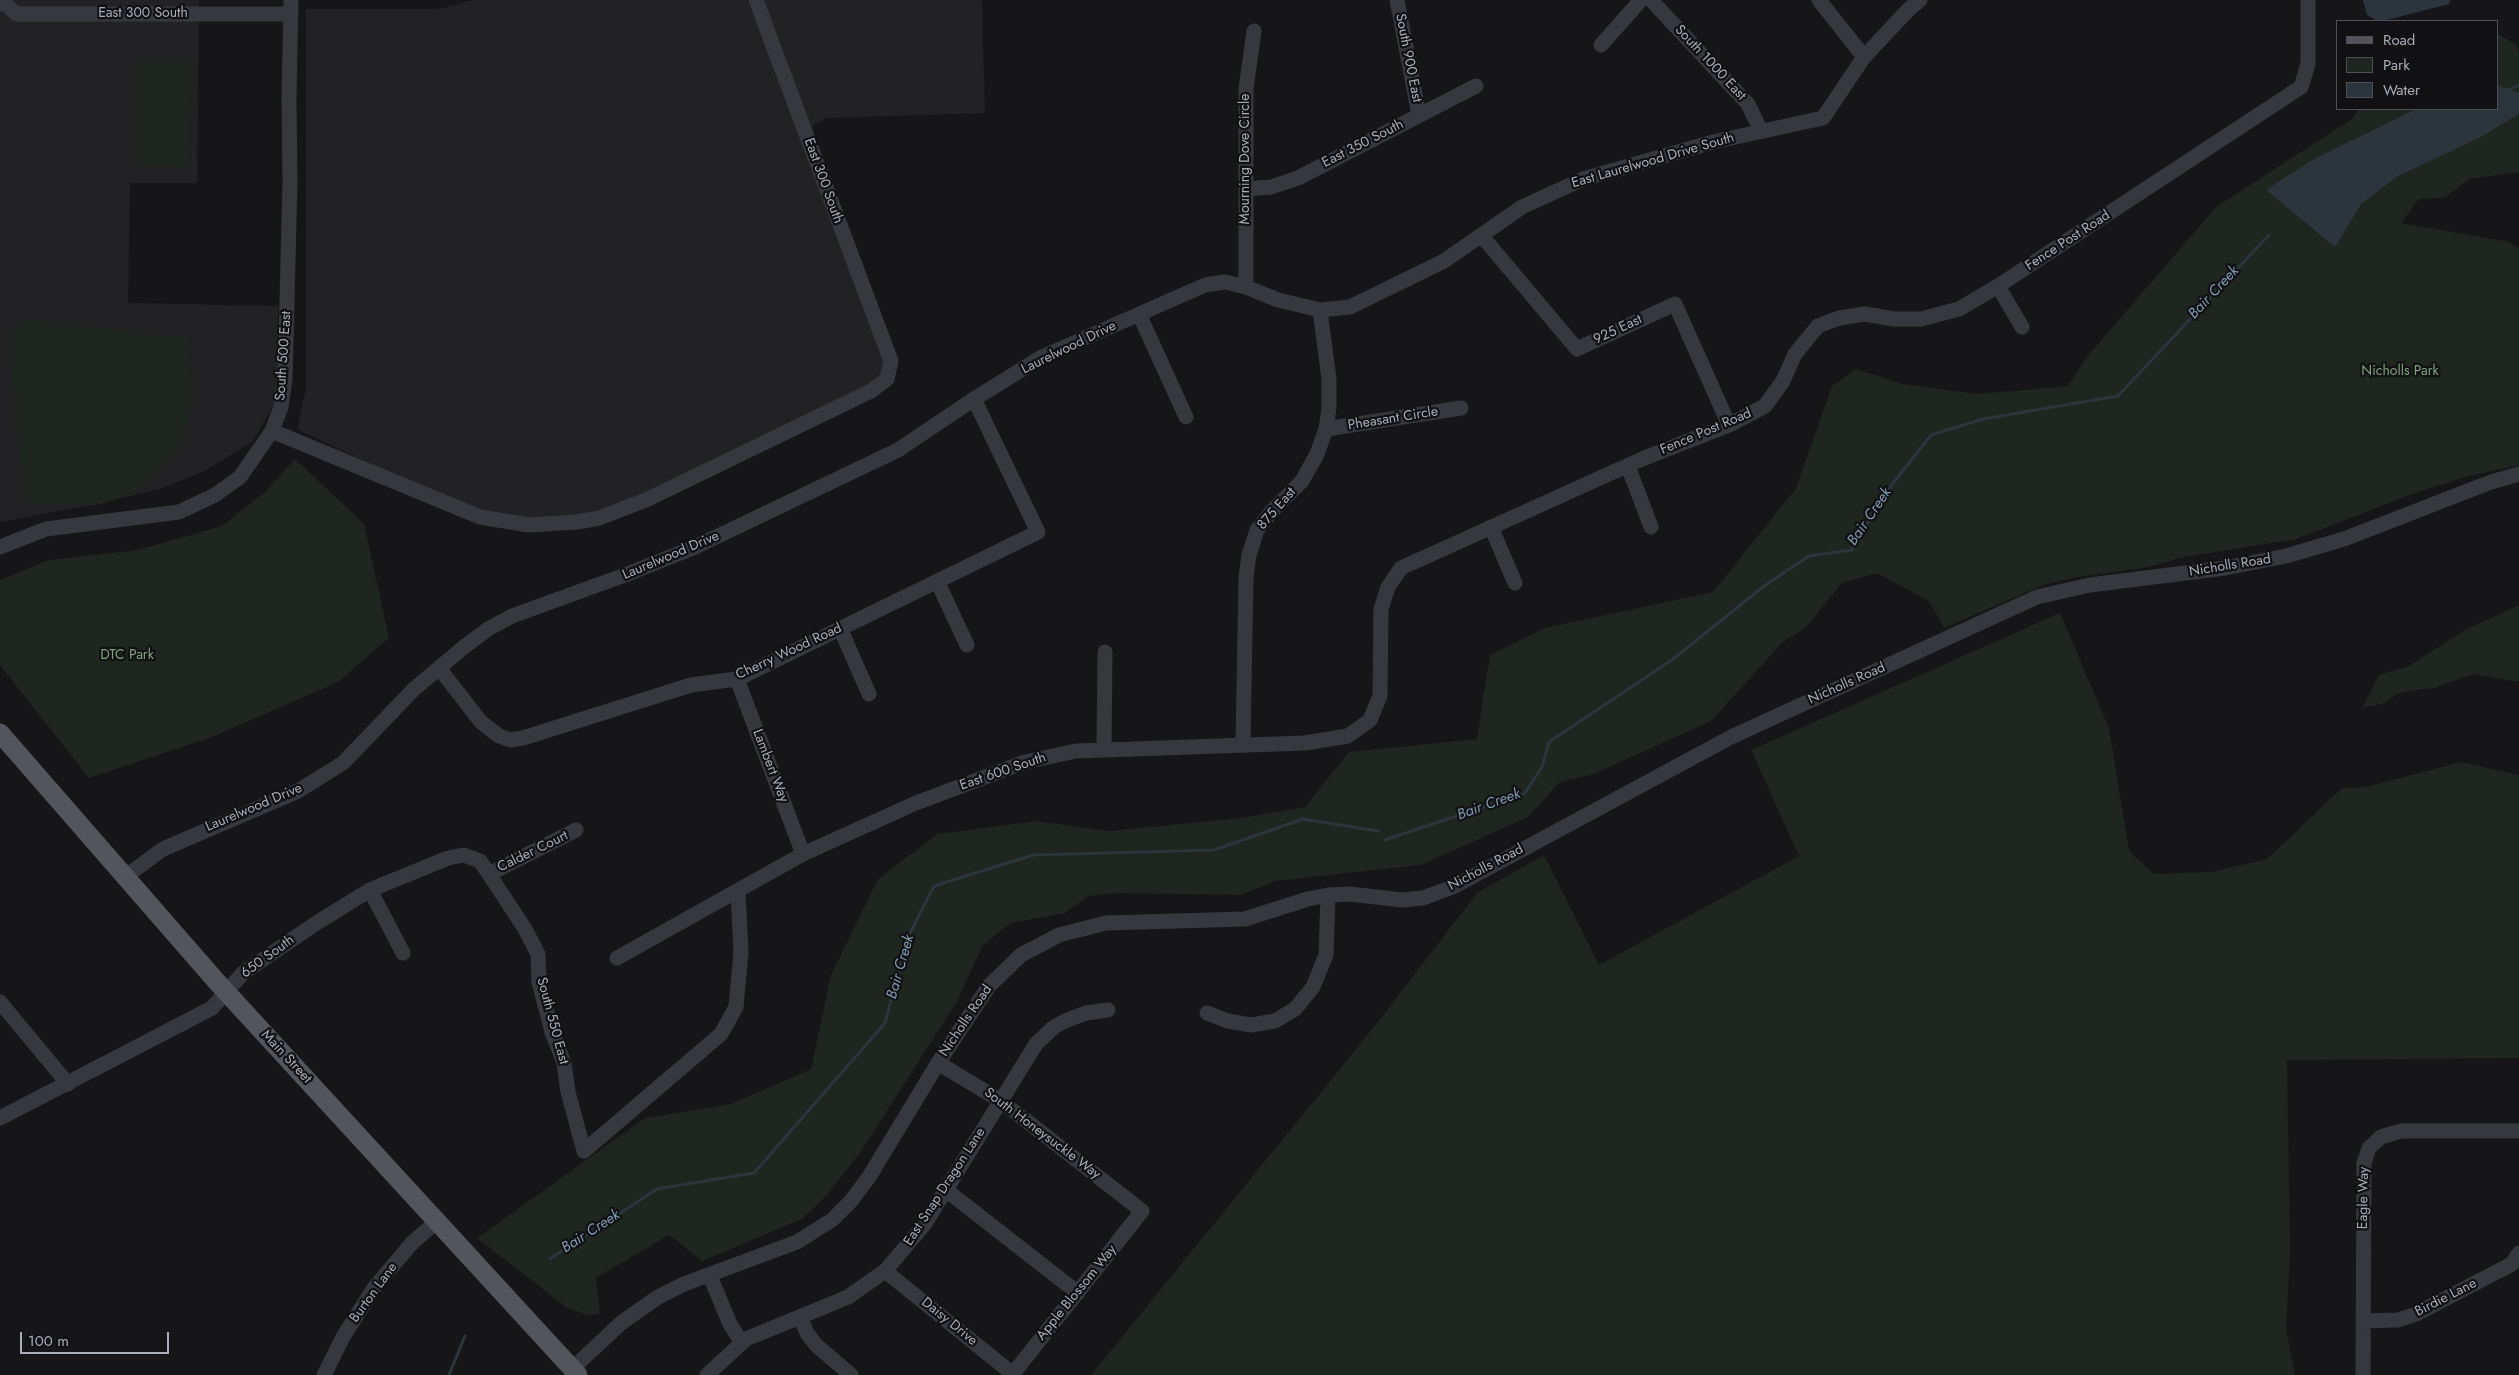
<!DOCTYPE html>
<style>
body{margin:0}
#map{position:relative;width:2519px;height:1375px;overflow:hidden;background:#161618;font-family:Jost,sans-serif}
canvas{display:block}
.legend{position:absolute;left:2336px;top:20px;width:162px;height:90px;box-sizing:border-box;background:#111113;border:1px solid #4d4f55;margin:0;padding:6px 9px;list-style:none;font-size:15px;color:#a8adb8}
.legend li{display:flex;align-items:center;gap:10px;height:25px}
.legend b{width:25px;border:1px solid #4d4f55}
.scale{position:absolute;left:20px;top:1332px;width:149px;height:22px;box-sizing:border-box;border:2px solid #a8adb8;border-top:0;padding-left:6px;font-size:15px;line-height:18px;white-space:nowrap;color:#a8adb8;-webkit-text-stroke:4px #111113;paint-order:stroke}
</style>
<div id="map">
<canvas width="2519" height="1375"></canvas>
<ul class="legend">
<li><b style="height:6px;background:#53555c"></b>Road</li>
<li><b style="height:14px;background:#1e261f"></b>Park</li>
<li><b style="height:14px;background:#2c353c"></b>Water</li>
</ul>
<div class="scale">100 m</div>
</div>
<script>
const context = document.querySelector('canvas').getContext('2d');
context.lineJoin = 'round';
function fillPath(path, color) { context.fillStyle = color; context.fill(path, 'evenodd'); }
const toPath = rows => new Path2D(rows.map(r => 'M' + r).join(''));
function strokePath(path, color, width, dash) { context.strokeStyle = color; context.lineWidth = width; context.lineCap = dash ? 'butt' : 'round'; context.setLineDash(dash || []); context.stroke(path); }
function drawText(font, color, halo, rows, align = 'center') {
  context.font = font + ' Jost,sans-serif'; context.lineWidth = 4.5; context.setLineDash([]); context.textBaseline = 'middle'; context.strokeStyle = halo; context.fillStyle = color; for (const [text, x, y, turn = 0] of rows) {
    context.save(); context.translate(x, y); context.rotate((+turn || 0) * Math.PI / 180); context.textAlign = isNaN(turn) ? turn : align; if (halo) context.strokeText(text, 0, 0); context.fillText(text, 0, 0); context.restore();
  }
}
const built = toPath([
 [0,0,199,0,197,183,130,183,128,303,278,306,278,397,253,441,205,471,160,489,91,505,0,522],
 [473,0,982,0,985,113,826,118,802,133,887,367,883,381,626,508,533,523,474,513,297,429,306,389,306,9,439,9]
]);
const green = toPath([
 [2498,34,2516,45,2519,51,2519,172,2469,179,2445,198,2419,199,2401,223,2509,242,2519,249,2519,465,2469,476,2415,493,2296,539,2179,558,2149,567,2077,577,2043,585,1944,628,1929,601,1877,573,1842,583,1806,627,1782,643,1711,721,1594,774,1560,782,1528,817,1421,865,1275,881,1241,895,1117,893,1088,896,1065,913,1011,923,982,946,958,1000,862,1150,828,1194,802,1219,702,1261,669,1235,596,1278,600,1314,588,1315,567,1308,477,1238,645,1118,731,1104,811,1069,831,975,878,879,938,834,1036,821,1109,831,1241,818,1305,807,1349,752,1477,739,1490,655,1545,628,1713,592,1796,488,1832,386,1856,369,1902,384,1978,394,2068,386,2086,358,2216,207,2352,119,2359,109,2498,109],
 [136,58,191,59,190,167,136,167],
 [23,319,190,337,191,402,184,438,173,455,142,487,121,498,97,505,25,505,8,334],
 [295,459,364,524,389,638,338,682,212,737,89,778,0,665,0,580,49,560,138,550,222,526,266,491],
 [2519,605,2519,682,2473,674,2435,688,2401,692,2382,704,2362,708,2379,675,2409,666,2465,630],
 [2060,613,2109,728,2129,851,2154,874,2212,872,2267,859,2342,788,2366,787,2461,762,2519,775,2519,1058,2287,1060,2290,1252,2286,1330,2295,1375,1091,1375,1374,1027,1477,893,1544,855,1599,965,1799,856,1751,750]
]);
const water = toPath([
 [2363,0,2451,0,2449,4,2383,21,2377,21,2367,15],
 [2498,85,2519,93,2519,114,2481,137,2398,176,2361,204,2335,247,2266,190,2312,160,2416,109,2498,109]
]);
const stream = toPath([
 [2508,90,2519,85],
 [1385,840,1525,793,1542,767,1549,742,1673,659,1764,586,1809,556,1852,550,1880,500,1931,435,1983,419,2118,396,2269,235],
 [550,1259,657,1189,754,1173,885,1023,907,939,934,886,1033,855,1214,850,1303,819,1378,831],
 [449,1375,465,1336]
]);
const minor = toPath([
 [1397,0,1419,115],
 [1651,0,1748,104,1761,131],
 [1819,0,1864,57],
 [0,4,6,4,16,14,291,14],
 [1601,45,1641,0],
 [1246,189,1271,187,1298,178,1476,86],
 [1481,235,1577,349,1675,304,1729,425],
 [1998,286,2022,327],
 [1246,287,1246,89,1254,31],
 [1139,314,1186,417],
 [1326,429,1461,408],
 [272,431,480,517,529,525,577,522,599,518,646,500,871,391,887,379,891,361,756,0],
 [1628,466,1651,527],
 [1491,527,1515,583],
 [0,547,46,529,179,512,215,495,240,477,272,431,281,407,285,380,290,182,289,98,291,0],
 [937,581,967,645],
 [840,628,869,694],
 [439,668,481,722,499,736,510,740,523,738,691,685,737,679,1038,532,974,399],
 [737,679,803,854],
 [1243,744,1246,577,1249,555,1257,530,1272,511,1302,481,1317,454,1326,429,1329,408,1329,379,1320,310],
 [1104,749,1105,652],
 [489,874,576,830],
 [125,877,163,849,298,791,343,763,414,689,464,647,488,629,512,616,625,575,695,547,898,450,974,399,1042,357,1205,285,1225,282,1246,287,1278,300,1320,310,1350,307,1444,261,1522,207,1583,179,1713,142,1823,118,1864,57,1909,9,1920,0],
 [370,890,403,953],
 [617,958,803,854,916,803,1025,762,1076,751,1305,743,1348,736,1370,720,1380,696,1381,609,1388,587,1401,568,1642,459,1729,425,1765,406,1783,381,1795,354,1818,326,1839,318,1865,314,1894,319,1921,319,1959,309,1998,286,2301,87,2308,64,2308,0],
 [0,1002,68,1084],
 [1207,1013,1228,1021,1251,1025,1275,1021,1295,1009,1313,987,1326,955,1328,895],
 [938,1063,1001,1101,1142,1211,1012,1375],
 [0,1118,212,1008,243,973,318,922,370,890,448,858,464,855,480,861,489,874,525,929,538,954,539,982,552,1032,564,1063,568,1092,584,1151,721,1034,736,1007,741,952,738,892],
 [946,1190,1078,1293],
 [885,1271,1013,1374],
 [710,1276,730,1324,742,1343],
 [800,1317,807,1333,816,1345,851,1375],
 [2363,1321,2398,1320,2416,1314,2512,1264,2519,1253],
 [572,1369,621,1323,658,1297,684,1284,797,1242,832,1220,851,1201,869,1177,938,1063,989,986,1021,955,1059,935,1106,923,1245,919,1308,899,1328,895,1350,894,1402,900,1423,898,1455,886,1731,737,2037,597,2090,585,2225,568,2286,556,2344,539,2491,482,2519,474],
 [324,1375,343,1337,374,1288,412,1243,436,1222],
 [707,1375,746,1339,848,1297,885,1271,924,1225,1036,1044,1054,1027,1065,1021,1086,1013,1108,1010],
 [2363,1375,2364,1163,2369,1148,2381,1137,2401,1131,2519,1131]
]);
const major = toPath([
 [0,733,217,982,578,1375]
]);
const streetNames = [
 ["East 300 South",143,14],
 ["South 900 East",1408,58,79],
 ["South 1000 East",1710,63,47],
 ["East 350 South",1363,144,-27],
 ["Mourning Dove Circle",1246,159,-90],
 ["East Laurelwood Drive South",1653,161,-16],
 ["East 300 South",823,181,70],
 ["Fence Post Road",2068,241,-33],
 ["925 East",1618,330,-25],
 ["Laurelwood Drive",1069,348,-26],
 ["South 500 East",284,356,-86],
 ["Pheasant Circle",1393,419,-9],
 ["Fence Post Road",1706,432,-23],
 ["875 East",1277,509,-49],
 ["Laurelwood Drive",671,556,-23],
 ["Nicholls Road",2230,566,-9],
 ["Cherry Wood Road",789,652,-25],
 ["Nicholls Road",1847,684,-24],
 ["Lambert Way",770,766,69],
 ["East 600 South",1003,772,-19],
 ["Laurelwood Drive",254,808,-23],
 ["Calder Court",533,852,-26],
 ["Nicholls Road",1486,868,-28],
 ["650 South",268,957,-36],
 ["South 550 East",552,1021,75],
 ["Nicholls Road",966,1021,-56],
 ["Main Street",286,1057,47],
 ["South Honeysuckle Way",1042,1134,37],
 ["East Snap Dragon Lane",945,1187,-57],
 ["Eagle Way",2364,1198,-89],
 ["Burton Lane",374,1293,-54],
 ["Apple Blossom Way",1077,1293,-51],
 ["Birdie Lane",2446,1298,-27],
 ["Daisy Drive",949,1322,39]
];
const parkNames = [
 ["Nicholls Park",2400,372],
 ["DTC Park",127,656]
];
const waterNames = [
 ["Bair Creek",2214,293,-47],
 ["Bair Creek",1870,517,-56],
 ["Bair Creek",1489,805,-20],
 ["Bair Creek",901,967,-74],
 ["Bair Creek",591,1232,-33]
];
fillPath(built, '#222225');
fillPath(green, '#1e261f');
fillPath(water, '#2c353c');
strokePath(stream, '#2c353c', 3);
strokePath(minor, '#37383d', 15);
strokePath(major, '#53555c', 19);
drawText('14px', '#a8adb8', '#111113', streetNames);
drawText('14px', '#7fa381', '#111113', parkNames);
drawText('italic 15px', '#7f9bb3', '#111113', waterNames);
</script>
